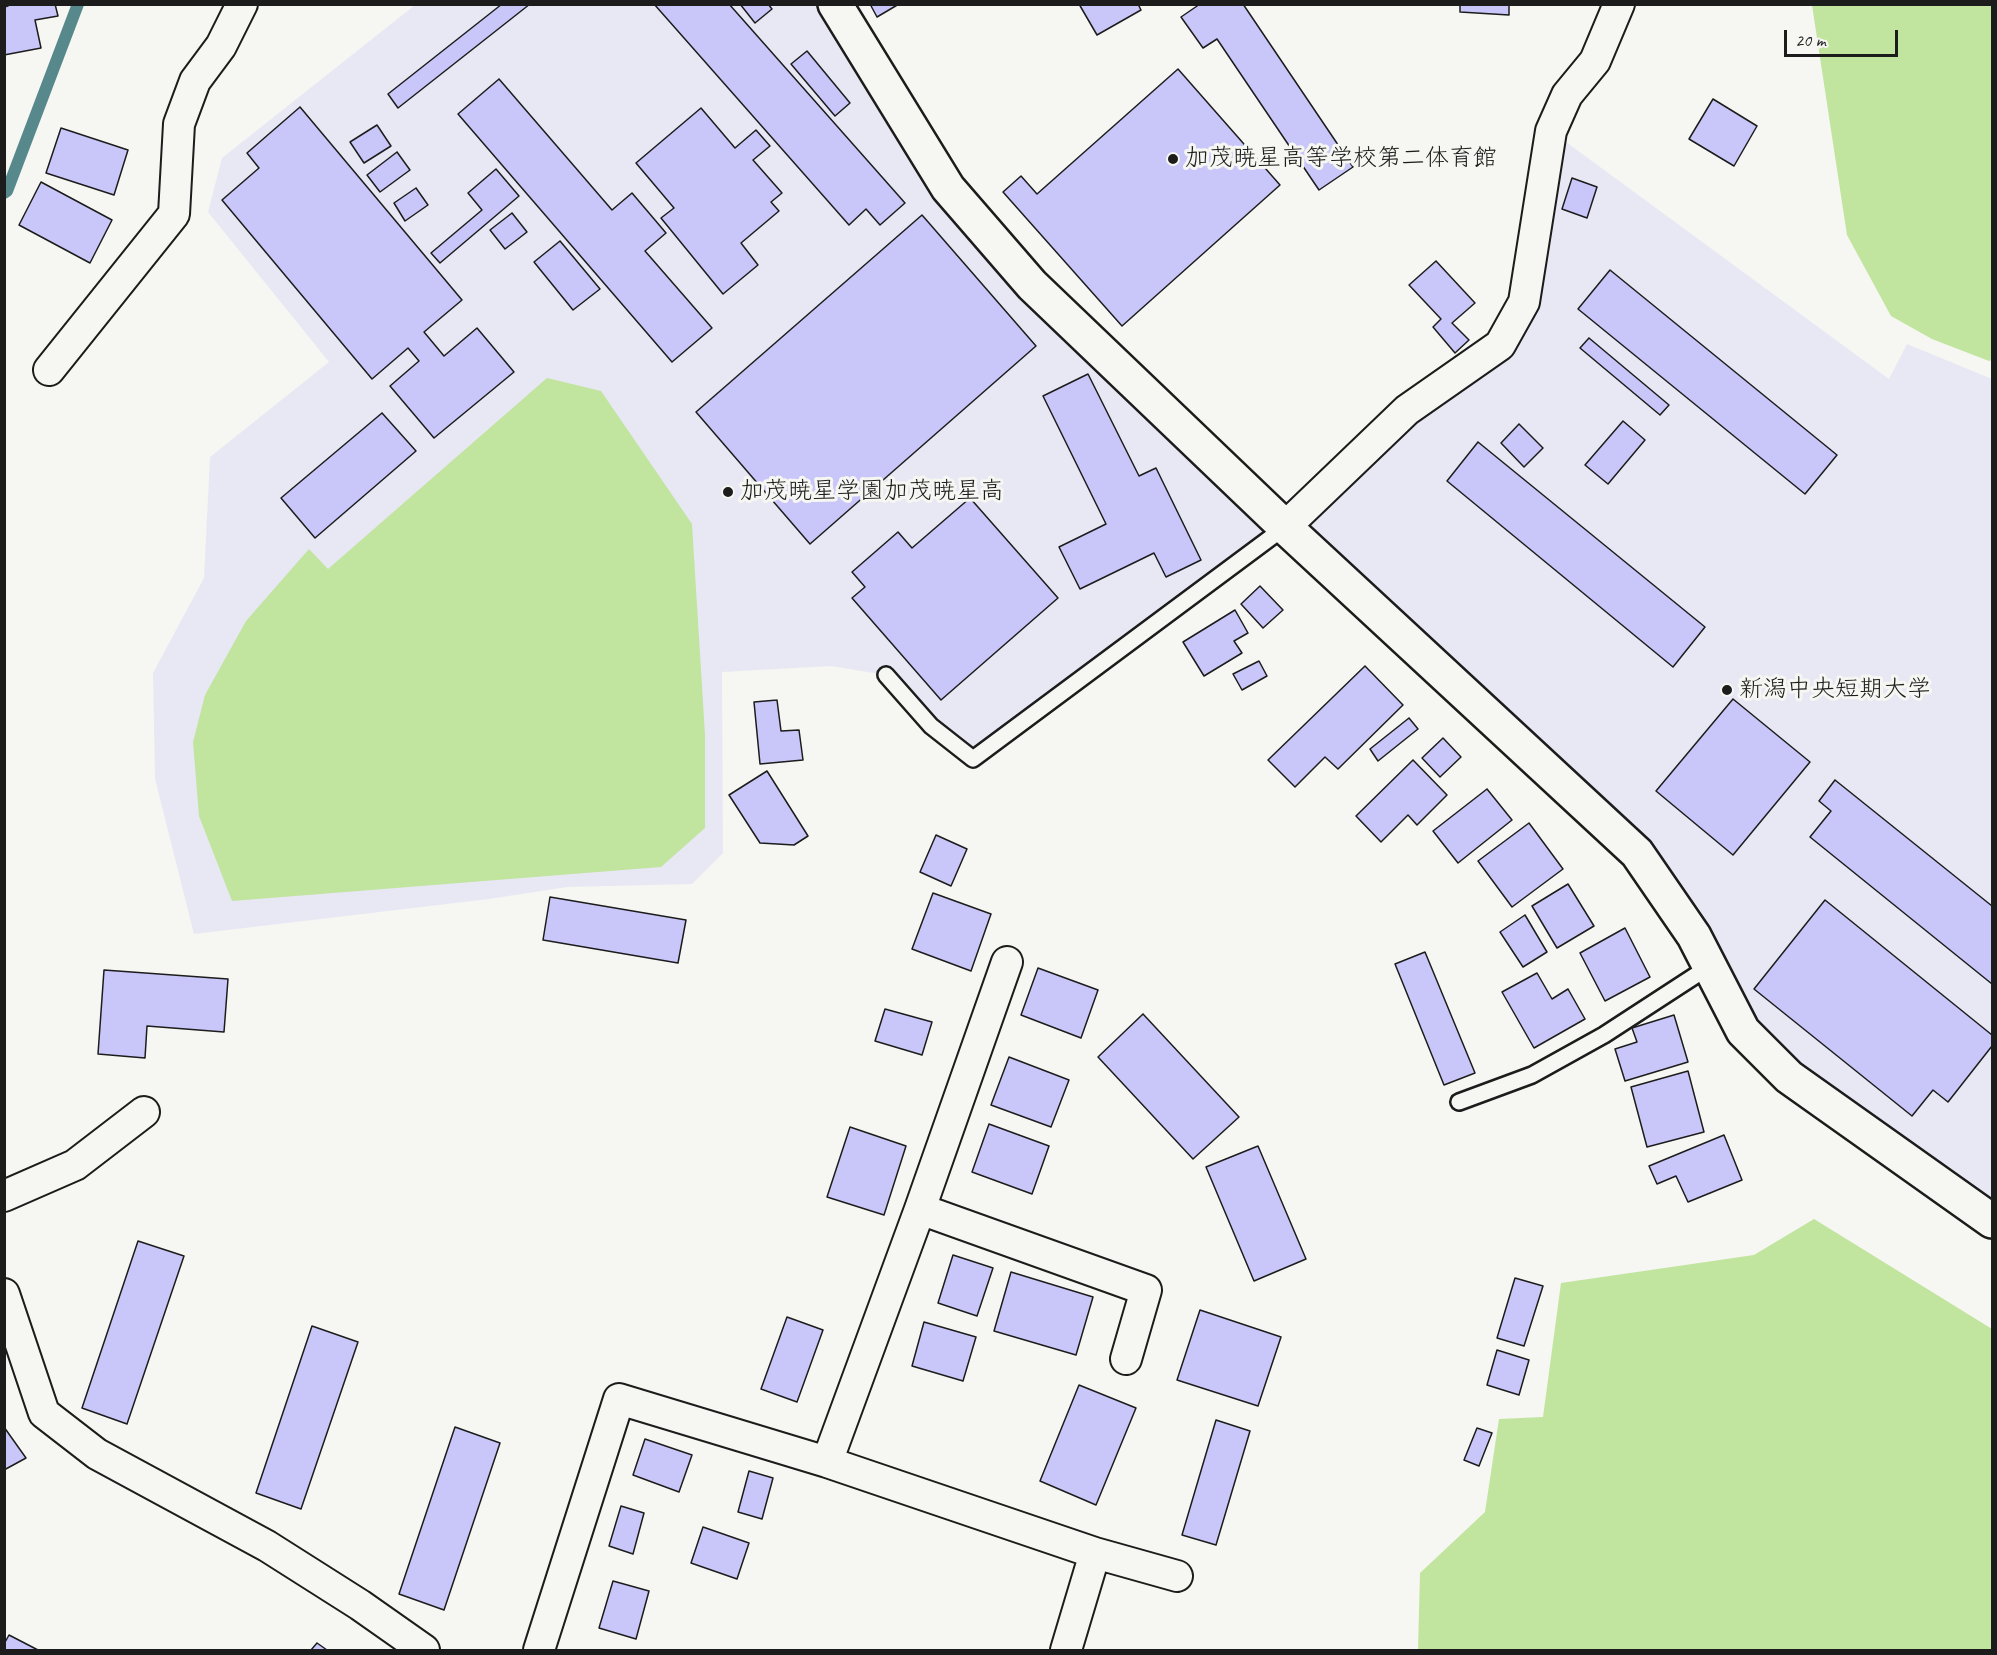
<!DOCTYPE html>
<meta charset="utf-8">
<style>
body{margin:0}
#map{position:relative;width:1997px;height:1655px;overflow:hidden;background:#f6f6f2;font-family:Caveat,sans-serif}
canvas{display:block}
.frame{position:absolute;inset:0;border:6px solid #1c1c1c;pointer-events:none}
.scale{position:absolute;left:1784px;top:30px;width:114px;height:27px;box-sizing:border-box;border:3px solid #1c1c1c;border-top:0;padding-left:8px;font-size:18px;line-height:21px;white-space:nowrap;color:#1c1c1c;-webkit-text-stroke:4px #f6f6f2;paint-order:stroke}
</style>
<div id="map">
<canvas width="1997" height="1655"></canvas>
<div class="frame"></div>
<div class="scale">20 m</div>
</div>
<script>
const context = document.querySelector('canvas').getContext('2d');
context.lineJoin = 'round';
function fillPath(path, color) { context.fillStyle = color; context.fill(path, 'evenodd'); }
const toPath = rows => new Path2D(rows.map(r => 'M' + r).join(''));
function strokePath(path, color, width, dash) { context.strokeStyle = color; context.lineWidth = width; context.lineCap = dash ? 'butt' : 'round'; context.setLineDash(dash || []); context.stroke(path); }
function drawText(font, color, halo, rows, align = 'center') {
  context.font = font + ' Caveat,"Klee One",sans-serif'; context.lineWidth = 6; context.setLineDash([]); context.textBaseline = 'middle'; context.strokeStyle = halo; context.fillStyle = color; for (const [text, x, y, turn = 0] of rows) {
    context.save(); context.translate(x, y); context.rotate((+turn || 0) * Math.PI / 180); context.textAlign = isNaN(turn) ? turn : align; if (halo) context.strokeText(text, 0, 0); context.fillText(text, 0, 0); context.restore();
  }
}
const built = toPath([
 [415,5,835,5,948,188,1285,527,1500,345,1551,131,1889,379,1907,344,1992,379,1992,1221,1789,1077,1637,853,1285,527,973,759,886,675,831,666,722,672,723,853,692,884,567,887,489,899,194,934,155,779,153,673,204,578,210,457,329,362,208,212,222,158]
]);
const green = toPath([
 [1812,5,1992,5,1992,360,1989,361,1932,339,1891,316,1847,235],
 [547,378,601,391,692,524,705,735,705,828,661,867,232,901,199,816,193,742,205,695,246,621,309,549,328,569],
 [1814,1219,1992,1329,1992,1650,1418,1650,1420,1573,1485,1512,1499,1419,1543,1417,1561,1283,1754,1255]
]);
const stream = toPath([
 [4,193,7,191,78,4]
]);
const building = toPath([
 [8,4,55,4,58,16,35,20,41,48,4,55,4,7,8,6,8,4],
 [502,4,530,4,398,108,388,94,502,4],
 [654,4,729,4,905,203,880,225,866,209,849,225,654,4],
 [740,4,768,4,772,9,755,23,740,4],
 [870,4,899,4,877,17,870,4],
 [1079,4,1138,4,1141,10,1097,35,1079,4],
 [1200,4,1243,4,1353,167,1319,190,1217,39,1203,48,1181,17,1200,4],
 [1460,4,1509,4,1509,15,1460,12,1460,4],
 [807,51,850,103,835,116,791,64,807,51],
 [1178,69,1280,185,1122,326,1003,192,1021,176,1037,194,1178,69],
 [499,79,612,210,632,193,666,233,645,251,712,328,672,362,458,114,499,79],
 [1713,99,1757,126,1734,166,1689,139,1713,99],
 [300,107,462,300,424,332,444,356,477,328,514,372,434,438,390,386,419,361,408,348,372,379,222,200,259,168,247,153,300,107],
 [701,108,735,148,756,130,770,146,753,160,782,193,771,202,779,211,741,243,758,265,723,294,661,218,674,208,636,163,701,108],
 [377,125,391,146,364,163,350,142,377,125],
 [61,128,128,150,114,195,46,173,61,128],
 [397,152,410,170,380,192,367,175,397,152],
 [496,169,519,196,440,263,431,253,482,210,468,193,496,169],
 [1572,178,1597,187,1587,218,1562,209,1572,178],
 [41,182,112,220,90,263,19,225,41,182],
 [416,188,428,205,405,221,394,203,416,188],
 [512,213,527,232,505,249,490,230,512,213],
 [922,215,1036,346,810,544,696,412,922,215],
 [560,241,600,289,573,310,534,262,560,241],
 [1436,261,1475,303,1452,323,1469,340,1455,353,1433,327,1441,319,1409,285,1436,261],
 [1610,270,1837,455,1805,494,1578,309,1610,270],
 [1589,338,1669,405,1660,415,1580,348,1589,338],
 [1088,374,1139,476,1156,468,1201,560,1166,577,1154,553,1080,589,1059,547,1106,524,1043,396,1088,374],
 [382,413,416,451,315,538,281,498,382,413],
 [1623,421,1645,440,1608,484,1585,465,1623,421],
 [1519,424,1543,448,1524,467,1501,443,1519,424],
 [1478,442,1705,627,1673,667,1447,481,1478,442],
 [970,498,1058,598,941,700,852,598,865,587,852,572,898,532,912,548,970,498],
 [1260,586,1283,610,1263,628,1241,604,1260,586],
 [1235,610,1248,633,1234,641,1242,653,1204,676,1183,642,1235,610],
 [1259,661,1267,676,1242,690,1233,674,1259,661],
 [1365,666,1403,705,1338,769,1325,757,1295,787,1268,760,1365,666],
 [1733,699,1810,762,1733,855,1656,791,1733,699],
 [777,700,781,731,799,730,803,760,760,764,754,702,777,700],
 [1409,718,1418,729,1378,761,1370,749,1409,718],
 [1443,738,1461,757,1440,777,1422,758,1443,738],
 [1413,760,1447,795,1417,825,1408,815,1381,842,1356,816,1413,760],
 [767,771,808,836,794,845,760,843,729,795,767,771],
 [1835,780,1992,906,1992,984,1810,837,1831,811,1819,801,1835,780],
 [1487,789,1512,820,1458,863,1433,831,1487,789],
 [1529,823,1563,869,1512,907,1478,861,1529,823],
 [936,835,967,849,951,886,920,872,936,835],
 [1568,884,1594,926,1557,948,1532,906,1568,884],
 [933,893,991,914,971,971,912,949,933,893],
 [550,897,686,920,678,963,543,940,550,897],
 [1825,900,1992,1035,1992,1046,1948,1102,1933,1090,1912,1116,1754,989,1825,900],
 [1525,915,1547,952,1523,967,1500,932,1525,915],
 [1625,928,1650,977,1605,1001,1580,953,1625,928],
 [1425,952,1475,1073,1444,1085,1395,964,1425,952],
 [1038,968,1098,990,1081,1038,1021,1015,1038,968],
 [104,970,228,979,224,1032,147,1026,145,1058,98,1054,104,970],
 [1537,973,1552,999,1568,989,1585,1019,1534,1048,1502,992,1537,973],
 [885,1009,932,1022,922,1055,875,1041,885,1009],
 [1143,1014,1239,1117,1193,1159,1098,1057,1143,1014],
 [1674,1015,1688,1062,1625,1081,1615,1049,1637,1042,1632,1028,1674,1015],
 [1009,1057,1069,1080,1051,1127,991,1105,1009,1057],
 [1688,1071,1704,1132,1647,1147,1631,1087,1688,1071],
 [989,1124,1049,1146,1032,1194,972,1172,989,1124],
 [850,1127,906,1146,884,1215,827,1197,850,1127],
 [1724,1135,1742,1180,1688,1202,1676,1176,1657,1184,1649,1166,1724,1135],
 [1258,1146,1306,1259,1254,1281,1206,1167,1258,1146],
 [138,1241,184,1256,127,1424,82,1408,138,1241],
 [953,1255,993,1268,977,1316,938,1303,953,1255],
 [1011,1272,1093,1297,1076,1355,994,1331,1011,1272],
 [1515,1278,1543,1286,1524,1346,1497,1338,1515,1278],
 [1200,1310,1281,1337,1258,1406,1177,1380,1200,1310],
 [787,1317,823,1330,797,1402,761,1389,787,1317],
 [924,1322,976,1337,963,1381,912,1366,924,1322],
 [312,1326,358,1342,301,1509,256,1493,312,1326],
 [1497,1350,1529,1360,1519,1395,1487,1385,1497,1350],
 [1079,1385,1136,1408,1096,1505,1040,1481,1079,1385],
 [1216,1420,1250,1431,1216,1545,1182,1535,1216,1420],
 [4,1427,26,1458,4,1470,4,1427],
 [455,1427,500,1443,444,1610,399,1594,455,1427],
 [1477,1428,1492,1433,1479,1466,1464,1460,1477,1428],
 [645,1439,692,1455,679,1492,633,1475,645,1439],
 [749,1471,773,1478,762,1519,738,1512,749,1471],
 [621,1506,644,1513,633,1554,609,1546,621,1506],
 [703,1527,749,1543,737,1579,691,1563,703,1527],
 [613,1581,649,1591,636,1639,599,1628,613,1581],
 [9,1635,38,1650,4,1650,4,1644,9,1635],
 [317,1643,327,1650,311,1650,317,1643]
]);
const lane = toPath([
 [886,675,931,726,973,759,1285,527],
 [1459,1102,1532,1075,1604,1035,1710,966]
]);
const street = toPath([
 [49,370,174,214,179,124,195,81,221,46,242,4],
 [1285,527,1407,410,1500,345,1524,302,1551,131,1567,95,1595,61,1619,4],
 [4,1196,75,1165,144,1112],
 [920,1209,1146,1290,1126,1359],
 [4,1294,44,1413,97,1454,267,1546,360,1605,424,1650],
 [827,1462,920,1209,1007,962],
 [539,1650,619,1399,827,1462,1095,1553,1177,1576],
 [1066,1650,1095,1553]
]);
const secondary = toPath([
 [835,4,948,188,1032,285,1285,527,1637,853,1694,936,1743,1031,1789,1077,1992,1221]
]);
const markers = [
 [1173,159,6,"#1c1c1c"],
 [728,492,6,"#1c1c1c"],
 [1727,690,6,"#1c1c1c"]
];
const poiNames = [
 ["加茂暁星高等学校第二体育館",1185,159],
 ["加茂暁星学園加茂暁星高",740,492],
 ["新潟中央短期大学",1739,690]
];
fillPath(built, '#e8e8f4');
fillPath(green, '#c1e49e');
strokePath(stream, '#57888b', 12);
fillPath(building, '#c9c7f9');
strokePath(building, '#1c1c1c', 1.5);
strokePath(lane, '#1c1c1c', 20);
strokePath(street, '#1c1c1c', 34);
strokePath(secondary, '#1c1c1c', 38);
strokePath(lane, '#f6f6f2', 15);
strokePath(street, '#f6f6f2', 30);
strokePath(secondary, '#f6f6f2', 33);
for (const [x, y, r, color] of markers) { const dot = new Path2D(); dot.arc(x, y, r, 0, 2 * Math.PI); context.fillStyle = color; context.fill(dot); strokePath(dot, '#f6f6f2', 2); }
drawText('24px', '#1c1c1c', '#f6f6f2', poiNames, 'left');
</script>
